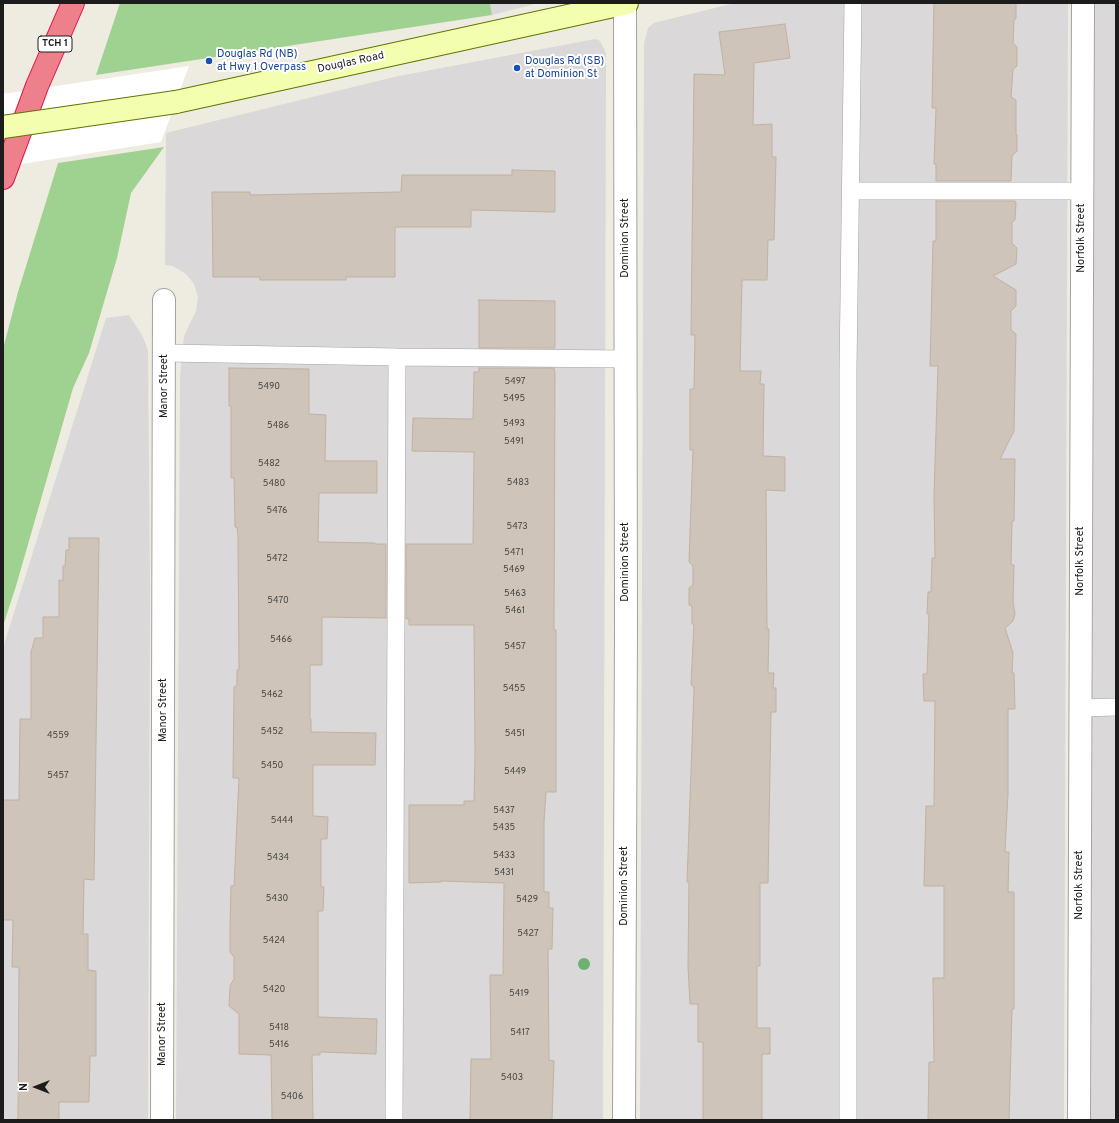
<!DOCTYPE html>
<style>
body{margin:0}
#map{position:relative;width:1119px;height:1123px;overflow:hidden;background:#eeebe0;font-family:Overpass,sans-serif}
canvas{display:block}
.frame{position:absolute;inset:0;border:4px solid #1c1c1c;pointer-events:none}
.north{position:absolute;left:16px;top:1067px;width:40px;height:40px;-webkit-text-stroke:3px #fff;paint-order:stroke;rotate:270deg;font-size:11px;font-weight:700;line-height:16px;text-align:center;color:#1c1c1c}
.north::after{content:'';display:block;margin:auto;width:14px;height:18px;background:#1c1c1c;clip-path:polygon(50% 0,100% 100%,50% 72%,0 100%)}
</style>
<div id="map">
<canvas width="1119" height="1123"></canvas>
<div class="frame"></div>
<div class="north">N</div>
</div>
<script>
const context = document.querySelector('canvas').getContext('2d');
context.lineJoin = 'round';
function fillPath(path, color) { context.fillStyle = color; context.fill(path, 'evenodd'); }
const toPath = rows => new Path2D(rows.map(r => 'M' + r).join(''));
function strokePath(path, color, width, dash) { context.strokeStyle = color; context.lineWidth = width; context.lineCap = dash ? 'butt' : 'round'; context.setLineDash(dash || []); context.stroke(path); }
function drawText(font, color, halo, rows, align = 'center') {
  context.font = font + ' Overpass,sans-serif'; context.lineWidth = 4; context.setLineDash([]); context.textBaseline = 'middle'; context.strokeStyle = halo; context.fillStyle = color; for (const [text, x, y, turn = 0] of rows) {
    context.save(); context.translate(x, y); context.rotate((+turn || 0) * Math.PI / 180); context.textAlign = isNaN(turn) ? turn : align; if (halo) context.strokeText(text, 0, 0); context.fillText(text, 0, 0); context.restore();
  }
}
const residential = toPath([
 [490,3,538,3,492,15],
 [735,3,1068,3,1064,1120,640,1120,644,44,648,28,654,23],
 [1095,3,1116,3,1116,1120,1091,1120],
 [595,39,600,41,606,53,603,1120,176,1120,180,376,184,336,196,311,198,297,194,284,186,274,173,266,165,265,166,133,394,77],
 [129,315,143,337,148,351,150,593,148,1120,3,1120,3,648,106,318]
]);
const forest = toPath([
 [120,3,490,3,492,15,96,75],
 [164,147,131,193,117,258,89,353,73,388,16,586,3,626,3,349,18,292,58,163]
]);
const pier = toPath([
 [189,66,161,142,3,167,3,94]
]);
const building = toPath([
 [934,3,1016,3,1016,18,1014,21,1013,43,1017,47,1017,66,1013,69,1011,97,1016,100,1016,134,1017,135,1017,151,1012,156,1011,181,936,181,936,164,934,164,936,108,932,108,934,3],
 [785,24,790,58,754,63,753,125,772,124,772,157,776,157,774,240,768,240,767,280,742,280,740,371,761,371,760,384,764,384,763,456,785,457,785,491,766,490,767,629,769,629,768,673,774,673,773,688,776,688,776,712,771,712,768,883,760,883,760,966,757,966,757,1028,770,1028,770,1054,762,1054,762,1120,703,1120,703,1042,698,1042,698,1004,690,1004,688,966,689,882,687,882,694,688,691,684,694,624,692,624,692,606,689,605,689,588,693,585,693,566,689,562,693,450,690,450,690,389,694,389,695,335,691,335,694,74,725,75,719,32,785,24],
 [512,170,555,171,555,212,471,210,471,227,395,227,395,277,346,277,346,280,260,280,260,277,213,277,212,192,250,192,250,195,401,192,402,175,512,175,512,170],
 [936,201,1015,201,1016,203,1015,220,1012,222,1012,243,1017,248,1016,264,993,276,1016,290,1016,306,1011,311,1011,330,1016,334,1014,431,1000,459,1015,459,1014,521,1012,521,1011,565,1014,565,1013,601,1015,614,1013,621,1005,628,1013,653,1012,673,1014,673,1015,709,1008,709,1008,793,1005,852,1009,852,1008,892,1014,892,1014,1009,1012,1009,1009,1120,928,1120,929,1062,934,1062,933,978,944,978,944,886,924,886,926,806,934,806,935,701,924,701,923,674,927,674,929,614,927,614,928,592,931,592,932,558,935,558,934,496,938,366,930,366,933,241,936,241,936,201],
 [479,300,555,301,555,348,479,348,479,300],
 [229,368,309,369,309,414,326,415,325,461,377,461,377,493,319,493,318,542,375,543,375,544,386,544,386,618,322,617,322,665,310,665,310,719,311,719,311,732,376,733,375,765,313,765,313,816,328,817,327,839,321,839,321,887,324,887,323,911,318,911,318,1017,377,1019,376,1054,320,1052,320,1055,312,1055,313,1120,272,1120,271,1055,239,1054,239,1014,229,1006,230,986,234,979,234,957,230,952,230,930,231,886,234,886,239,778,233,778,234,687,237,685,237,670,239,670,238,537,237,527,235,527,234,478,231,478,231,406,229,406,229,368],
 [479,368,554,368,555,373,554,630,556,630,556,792,546,792,544,822,544,892,549,892,549,908,553,908,552,949,548,949,549,1060,554,1061,552,1120,470,1120,471,1059,491,1059,490,975,503,975,504,883,441,881,441,882,409,883,409,805,464,805,464,801,474,801,475,753,474,625,409,625,409,619,406,619,406,544,473,544,474,452,412,451,413,418,473,419,474,372,479,372,479,368],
 [69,538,99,538,94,880,84,879,83,934,88,934,88,970,96,971,96,1056,90,1056,89,1102,59,1102,59,1120,18,1120,19,967,12,967,13,920,3,920,3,800,19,800,20,719,31,719,31,652,35,638,43,638,43,617,59,617,59,580,63,581,63,566,65,566,66,550,69,550,69,538]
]);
const lane = toPath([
 [851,191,1083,191],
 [165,353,397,357,394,1120],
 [397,357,626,359],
 [1081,708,1116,707],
 [848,1120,848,370,853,3]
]);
const street = toPath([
 [162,1120,164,300],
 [624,1120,626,627,625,3],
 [1079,1120,1083,3]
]);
const secondary = toPath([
 [176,102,627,3]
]);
const highway = toPath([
 [3,178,37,86,73,3]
]);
const secondaryBridge = toPath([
 [3,127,176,102]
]);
const trees = [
 [584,964]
];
const markers = [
 [209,61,4,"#1a4fb4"],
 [517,68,4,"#1a4fb4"]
];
const numberNames = [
 ["5497",515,382],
 ["5490",269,387],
 ["5495",514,399],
 ["5493",514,424],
 ["5486",278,426],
 ["5491",514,442],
 ["5482",269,464],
 ["5483",518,483],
 ["5480",274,484],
 ["5476",277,511],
 ["5473",517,527],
 ["5471",514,553],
 ["5472",277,559],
 ["5469",514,570],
 ["5463",515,594],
 ["5470",278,601],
 ["5461",515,611],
 ["5466",281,640],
 ["5457",515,647],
 ["5455",514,689],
 ["5462",272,695],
 ["5452",272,732],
 ["5451",515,734],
 ["4559",58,736],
 ["5450",272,766],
 ["5449",515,772],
 ["5457",58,776],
 ["5437",504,811],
 ["5444",282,821],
 ["5435",504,828],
 ["5433",504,856],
 ["5434",278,858],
 ["5431",504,873],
 ["5430",277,899],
 ["5429",527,900],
 ["5427",528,934],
 ["5424",274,941],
 ["5420",274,990],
 ["5419",519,994],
 ["5418",279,1028],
 ["5417",520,1033],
 ["5416",279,1045],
 ["5403",512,1078],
 ["5406",292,1097]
];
const shields = [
 [55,44,34]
];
const shieldNames = [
 ["TCH 1",55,44]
];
const transitNames = [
 ["Douglas Rd (NB)",217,55],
 ["at Hwy 1 Overpass",217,68],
 ["Douglas Rd (SB)",525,62],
 ["at Dominion St",525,75]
];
const streetNames = [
 ["Douglas Road",351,63,-12],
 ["Dominion Street",626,238,-90],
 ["Norfolk Street",1082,238,-90],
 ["Manor Street",165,386,-90],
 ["Norfolk Street",1081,561,-90],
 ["Dominion Street",626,562,-90],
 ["Manor Street",164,710,-90],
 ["Norfolk Street",1080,885,-90],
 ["Dominion Street",625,886,-90],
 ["Manor Street",163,1034,-90]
];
fillPath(residential, '#dad8d8');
fillPath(forest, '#9fd191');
fillPath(pier, '#fff');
fillPath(building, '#cec4b9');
strokePath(building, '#c1b2a1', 1);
strokePath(lane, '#a3a3a3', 18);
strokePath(street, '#a3a3a3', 24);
strokePath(secondary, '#5f7500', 24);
strokePath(highway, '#e3164b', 24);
strokePath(lane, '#fff', 17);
strokePath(street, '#fff', 22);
strokePath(secondary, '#f3feae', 22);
strokePath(highway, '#ed808b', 22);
strokePath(secondaryBridge, '#5f7500', 24, []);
strokePath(secondaryBridge, '#f3feae', 22);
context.fillStyle = '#6db072';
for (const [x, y] of trees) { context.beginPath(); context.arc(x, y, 6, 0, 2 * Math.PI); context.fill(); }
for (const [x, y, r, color] of markers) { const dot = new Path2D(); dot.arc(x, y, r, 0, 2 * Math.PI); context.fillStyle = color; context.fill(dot); strokePath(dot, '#fff', 1.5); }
drawText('9px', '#484643', null, numberNames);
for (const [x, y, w] of shields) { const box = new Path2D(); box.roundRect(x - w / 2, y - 8, w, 16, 3); context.fillStyle = '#fff'; context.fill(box); strokePath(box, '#1c1c1c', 1); }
drawText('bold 10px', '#1c1c1c', null, shieldNames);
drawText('11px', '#164399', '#fff', transitNames, 'left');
drawText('11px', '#1c1c1c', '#fff', streetNames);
</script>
